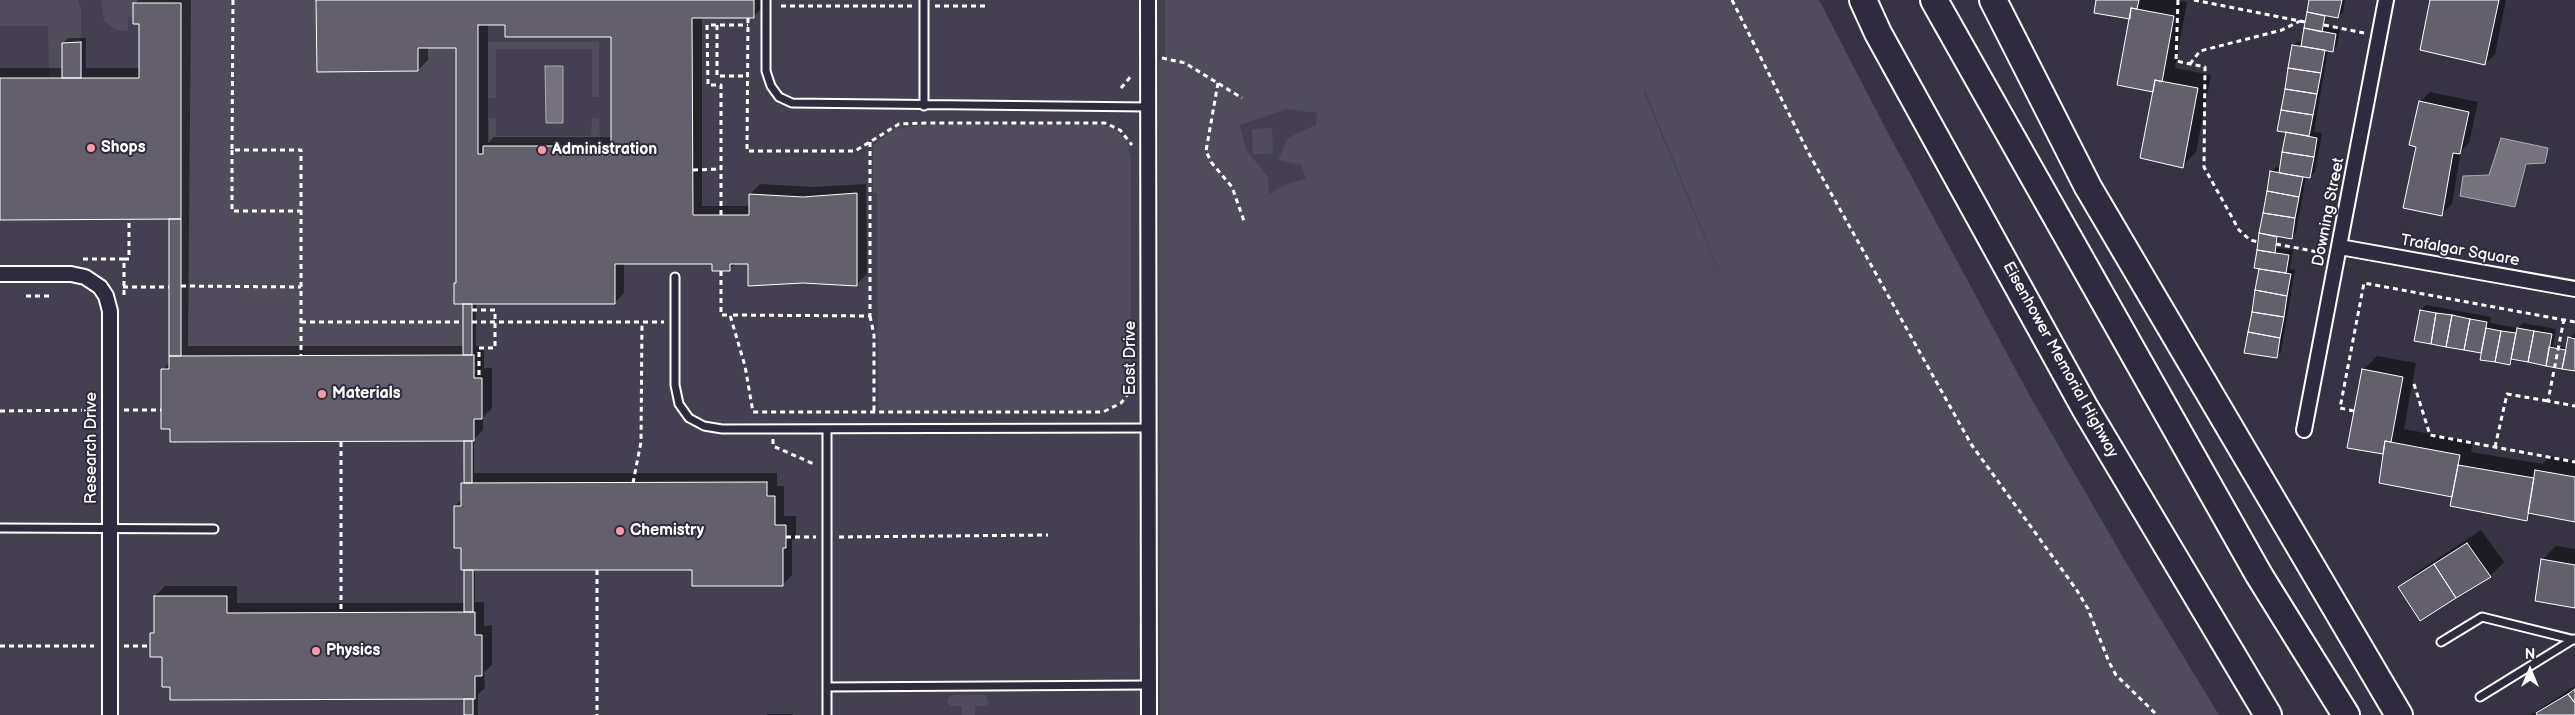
<!DOCTYPE html>
<style>
body{margin:0}
#map{position:relative;width:2575px;height:715px;overflow:hidden;background:#373345;font-family:"Balsamiq Sans",sans-serif}
canvas{display:block}
.north{position:absolute;left:2505px;top:645px;width:50px;height:50px;-webkit-text-stroke:4px #2f2a3d;paint-order:stroke;rotate:0deg;font-size:14px;font-weight:700;line-height:20px;text-align:center;color:#fff}
.north::after{content:'';display:block;margin:auto;width:18px;height:22px;background:#fff;clip-path:polygon(50% 0,100% 100%,50% 72%,0 100%)}
</style>
<div id="map">
<canvas width="2575" height="715"></canvas>
<div class="north">N</div>
</div>
<script>
const context = document.querySelector('canvas').getContext('2d');
context.lineJoin = 'round';
function fillPath(path, color) { context.fillStyle = color; context.fill(path, 'evenodd'); }
const toPath = rows => new Path2D(rows.map(r => 'M' + r).join(''));
function strokePath(path, color, width, dash) { context.strokeStyle = color; context.lineWidth = width; context.lineCap = dash ? 'butt' : 'round'; context.setLineDash(dash || []); context.stroke(path); }
function drawText(font, color, halo, rows, align = 'center') {
  context.font = font + ' "Balsamiq Sans",sans-serif'; context.lineWidth = 4; context.setLineDash([]); context.textBaseline = 'middle'; context.strokeStyle = halo; context.fillStyle = color; for (const [text, x, y, turn = 0] of rows) {
    context.save(); context.translate(x, y); context.rotate((+turn || 0) * Math.PI / 180); context.textAlign = isNaN(turn) ? turn : align; if (halo) context.strokeText(text, 0, 0); context.fillText(text, 0, 0); context.restore();
  }
}
const built = toPath([
 [0,0,1742,0,2173,715,0,715]
]);
const green = toPath([
 [0,0,78,0,81,9,81,42,62,43,62,78,49,78,48,26,0,26],
 [101,0,168,0,168,3,134,3,133,17,128,17,128,31,122,31,114,29,104,21],
 [181,0,316,0,317,72,418,71,418,48,456,48,456,283,454,283,454,304,463,304,463,355,181,356],
 [1165,0,1819,0,1888,133,2031,398,2124,559,2219,715,1160,715,1159,61,1165,61],
 [1645,91,1699,222,1732,304,1644,92],
 [1287,109,1317,113,1316,125,1288,138,1278,160,1301,165,1306,179,1287,184,1269,194,1268,177,1246,150,1240,125],
 [488,42,599,42,599,97,592,97,592,49,496,49,496,98,488,98],
 [489,118,496,118,496,136,591,136,592,118,599,118,600,143,489,143],
 [921,125,1102,125,1112,128,1126,139,1131,158,1131,379,1126,395,1117,404,1100,410,880,410,878,408,877,193,873,193,873,145,895,129],
 [1272,128,1273,153,1253,155,1252,129],
 [954,695,985,695,989,702,986,706,975,706,975,715,962,715,962,706,951,706,947,702,949,697]
]);
const water = toPath([
 [545,66,563,66,563,123,546,123,545,66],
 [2501,138,2548,148,2545,163,2526,164,2515,207,2460,196,2463,176,2489,175,2501,138]
]);
const shadow = toPath([
 [138,0,191,0,188,346,464,346,464,303,455,284,458,281,457,47,428,47,428,60,418,70,318,0,764,0,764,6,754,16,702,16,702,206,750,206,750,194,760,184,814,187,866,184,867,274,857,284,750,263,736,263,729,270,713,263,624,263,624,293,614,303,476,303,476,346,484,346,484,368,492,368,492,408,483,417,483,430,474,439,474,473,777,473,777,486,784,486,784,516,796,516,796,537,792,540,792,575,782,585,693,569,475,569,475,602,484,602,484,626,492,625,492,665,484,672,485,688,478,694,478,715,466,715,465,698,171,685,163,655,152,634,155,630,155,596,165,586,237,586,237,603,465,603,465,569,455,506,462,499,465,440,171,428,163,370,170,362,170,218,0,218,0,68,63,68,63,43,68,38,86,38,86,68,140,68,140,23,135,3],
 [488,24,506,24,612,36,612,137,494,137,488,143],
 [2097,0,2175,0,2187,2,2175,68,2211,75,2196,152,2182,166,2131,18],
 [2310,0,2345,0,2343,12,2338,17,2327,15,2324,26,2340,29,2337,46,2332,50,2328,50,2314,132,2322,133,2315,172,2310,177,2306,176,2296,233,2291,238,2279,236,2277,248,2293,250,2290,269,2295,270,2281,352,2276,357,2246,352,2260,268,2255,267,2271,172,2276,167,2281,168,2287,131,2294,45,2299,41,2303,41],
 [2431,0,2506,0,2495,54,2485,64],
 [2430,92,2478,102,2469,143,2461,151,2452,204,2442,214,2417,146,2420,102],
 [2426,305,2491,317,2490,323,2518,328,2523,323,2556,329,2553,346,2567,348,2569,338,2575,333,2575,370,2515,359,2510,364,2483,352,2415,340,2421,310],
 [2377,356,2416,363,2404,429,2473,442,2471,452,2543,464,2550,456,2575,461,2575,520,2534,512,2526,520,2453,496,2385,453,2349,447,2363,370],
 [2481,530,2504,562,2490,576,2400,588,2414,574],
 [2556,546,2575,549,2575,606,2542,560],
 [2575,686,2575,715,2531,715],
 [767,714,793,714,793,715,766,715]
]);
const building = toPath([
 [316,0,754,0,754,18,692,18,693,215,749,215,749,194,803,197,857,193,857,286,803,283,748,286,748,264,730,264,730,271,712,271,712,264,615,264,615,304,454,304,454,283,456,283,456,48,418,48,418,71,317,72,316,0],
 [478,25,505,25,505,37,611,37,611,154,602,155,602,146,483,146,483,154,478,154,478,25],
 [2096,0,2139,0,2137,9,2131,8,2130,19,2094,13,2096,0],
 [2309,0,2342,0,2338,18,2307,12,2309,0],
 [2430,0,2499,0,2485,65,2420,50,2430,0],
 [133,3,181,3,181,219,0,220,0,78,139,78,139,24,133,24,133,3],
 [2131,8,2174,16,2162,82,2155,80,2153,92,2117,85,2131,8],
 [2307,12,2325,16,2322,32,2304,28,2307,12],
 [2304,28,2336,34,2333,52,2301,46,2304,28],
 [81,42,81,78,62,78,62,43,81,42],
 [2292,45,2325,50,2321,73,2288,68,2292,45],
 [2288,68,2321,73,2317,94,2285,89,2288,68],
 [2155,80,2198,88,2183,168,2140,158,2155,80],
 [2285,89,2317,94,2313,115,2281,110,2285,89],
 [2419,101,2469,112,2460,154,2453,153,2442,216,2403,208,2416,147,2409,145,2419,101],
 [2281,110,2313,115,2309,136,2277,131,2281,110],
 [2286,132,2317,138,2314,157,2282,152,2286,132],
 [2282,152,2314,157,2310,178,2279,173,2282,152],
 [2270,171,2303,177,2299,197,2267,191,2270,171],
 [2267,191,2299,197,2295,218,2263,213,2267,191],
 [2263,213,2295,218,2292,239,2259,233,2263,213],
 [169,219,181,219,181,356,169,356,169,219],
 [2259,233,2277,237,2275,253,2257,250,2259,233],
 [2257,250,2289,255,2286,273,2254,268,2257,250],
 [2259,269,2291,274,2287,296,2255,290,2259,269],
 [2255,290,2287,296,2284,317,2252,312,2255,290],
 [463,304,472,304,472,355,463,355,463,304],
 [2420,310,2436,313,2431,344,2414,341,2420,310],
 [2252,312,2284,317,2280,338,2248,332,2252,312],
 [2436,313,2452,315,2446,347,2431,344,2436,313],
 [2452,315,2470,319,2464,350,2446,347,2452,315],
 [2470,319,2487,322,2481,353,2464,350,2470,319],
 [2486,328,2501,331,2495,362,2480,360,2486,328],
 [2517,328,2534,331,2528,362,2511,359,2517,328],
 [2501,331,2516,333,2510,365,2495,362,2501,331],
 [2534,331,2552,334,2546,366,2528,362,2534,331],
 [2248,332,2280,338,2277,358,2244,353,2248,332],
 [2568,337,2575,339,2575,371,2562,369,2568,337],
 [2549,347,2566,350,2562,369,2546,366,2549,347],
 [474,355,474,378,482,378,482,419,474,419,474,441,170,442,170,429,161,429,161,369,169,369,169,356,474,355],
 [2362,369,2403,377,2391,442,2385,441,2383,454,2347,448,2362,369],
 [464,441,472,441,472,483,464,483,464,441],
 [2385,441,2460,455,2452,497,2379,483,2385,441],
 [2458,465,2534,478,2527,521,2450,506,2458,465],
 [2535,470,2575,477,2575,522,2528,513,2535,470],
 [767,482,767,496,775,496,775,525,786,525,786,548,783,548,783,586,692,586,692,570,461,570,461,548,454,548,454,506,461,506,461,483,767,482],
 [2467,543,2491,577,2456,598,2434,564,2467,543],
 [2541,559,2575,565,2575,608,2535,601,2541,559],
 [2434,564,2456,598,2420,621,2398,587,2434,564],
 [464,570,473,570,473,612,464,612,464,570],
 [154,596,227,596,227,613,475,612,475,635,482,635,482,676,475,676,475,699,170,700,170,687,162,687,162,657,150,657,150,633,154,633,154,596],
 [2575,689,2575,703,2568,694,2575,689],
 [2568,694,2575,703,2575,715,2537,715,2536,713,2568,694],
 [464,699,473,699,473,715,464,715,464,699]
]);
const path = toPath([
 [233,0,232,150,301,150,301,356],
 [1732,0,1808,152,1971,444,2076,589,2088,609,2109,662,2116,675,2157,715],
 [2178,0,2176,61,2205,67,2204,167,2239,230,2250,240,2258,242],
 [2194,0,2305,22],
 [781,6,913,6],
 [935,6,986,6],
 [748,18,747,151,855,151,899,124,927,123,1105,123,1120,130,1132,145],
 [717,25,717,76,748,76],
 [2324,25,2364,33],
 [1162,58,1185,63,1242,98],
 [2190,64,2200,51,2282,30,2300,21],
 [1218,83,1206,151,1211,162,1232,187,1244,221],
 [1121,88,1132,75],
 [870,142,870,316,730,315,745,366,753,412,1103,412,1121,403,1132,389],
 [232,150,232,211,301,211],
 [693,170,721,169],
 [721,215,721,85,708,85,707,25,748,25],
 [2276,244,2323,253],
 [83,259,124,259,124,295],
 [124,259,129,259,129,219],
 [721,271,721,315,730,315],
 [181,286,301,287],
 [123,287,169,287],
 [26,296,49,296],
 [472,310,495,310,495,348,479,348,479,378],
 [870,316,874,335,874,412],
 [2564,319,2548,401,2575,406],
 [301,322,463,322],
 [472,322,664,322],
 [2414,384,2430,435,2575,462],
 [124,410,161,410],
 [0,411,94,410],
 [2354,411,2340,408,2364,283,2575,322],
 [773,439,773,446,814,464,814,466],
 [341,442,341,612],
 [2495,447,2507,394,2548,401],
 [633,483,641,442,642,322],
 [786,537,816,537],
 [839,537,1048,535],
 [597,570,597,715],
 [0,646,94,646],
 [124,646,150,646]
]);
const service = toPath([
 [766,0,766,71,771,86,779,97,792,103,1148,107],
 [924,0,924,106],
 [675,277,675,385,679,404,689,418,704,426,722,429,1149,428],
 [827,429,827,715],
 [0,528,214,529],
 [2441,642,2482,617,2575,640],
 [827,687,1149,685],
 [2480,697,2574,639]
]);
const minor = toPath([
 [1148,0,1149,715],
 [2340,247,2575,289],
 [0,274,71,274,85,277,100,287,106,296,110,311,110,715],
 [2304,430,2386,0]
]);
const motorway = toPath([
 [1863,0,1878,33,2085,408,2268,715],
 [1934,0,2259,575,2346,715],
 [1993,0,2088,187,2399,715]
]);
const markers = [
 [91,148,5,"#ff9aa2"],
 [542,150,5,"#ff9aa2"],
 [322,394,5,"#ff9aa2"],
 [620,531,5,"#ff9aa2"],
 [316,651,5,"#ff9aa2"]
];
const poiNames = [
 ["Shops",101,148],
 ["Administration",552,150],
 ["Materials",332,394],
 ["Chemistry",630,531],
 ["Physics",326,651]
];
const streetNames = [
 ["Downing Street",2329,212,-79],
 ["Trafalgar Square",2460,251,10],
 ["East Drive",1131,358,-90],
 ["Eisenhower Memorial Highway",2060,360,61],
 ["Research Drive",92,448,-90]
];
fillPath(built, '#444051');
fillPath(green, '#514c5c');
fillPath(water, '#76737f');
strokePath(water, '#adabb2', 1);
fillPath(shadow, '#0007');
fillPath(building, '#635f6d');
strokePath(building, '#fff', 1);
strokePath(service, '#fff', 11);
strokePath(minor, '#fff', 18);
strokePath(motorway, '#fff', 30);
strokePath(path, '#fff', 3, [5, 4]);
strokePath(service, '#2f2a3d', 7);
strokePath(minor, '#2f2a3d', 14);
strokePath(motorway, '#2f2a3d', 26);
for (const [x, y, r, color] of markers) { const dot = new Path2D(); dot.arc(x, y, r, 0, 2 * Math.PI); context.fillStyle = color; context.fill(dot); strokePath(dot, '#2f2a3d', 2); }
drawText('bold 16px', '#fff', '#2f2a3d', poiNames, 'left');
drawText('16px', '#fff', '#2f2a3d', streetNames);
</script>
